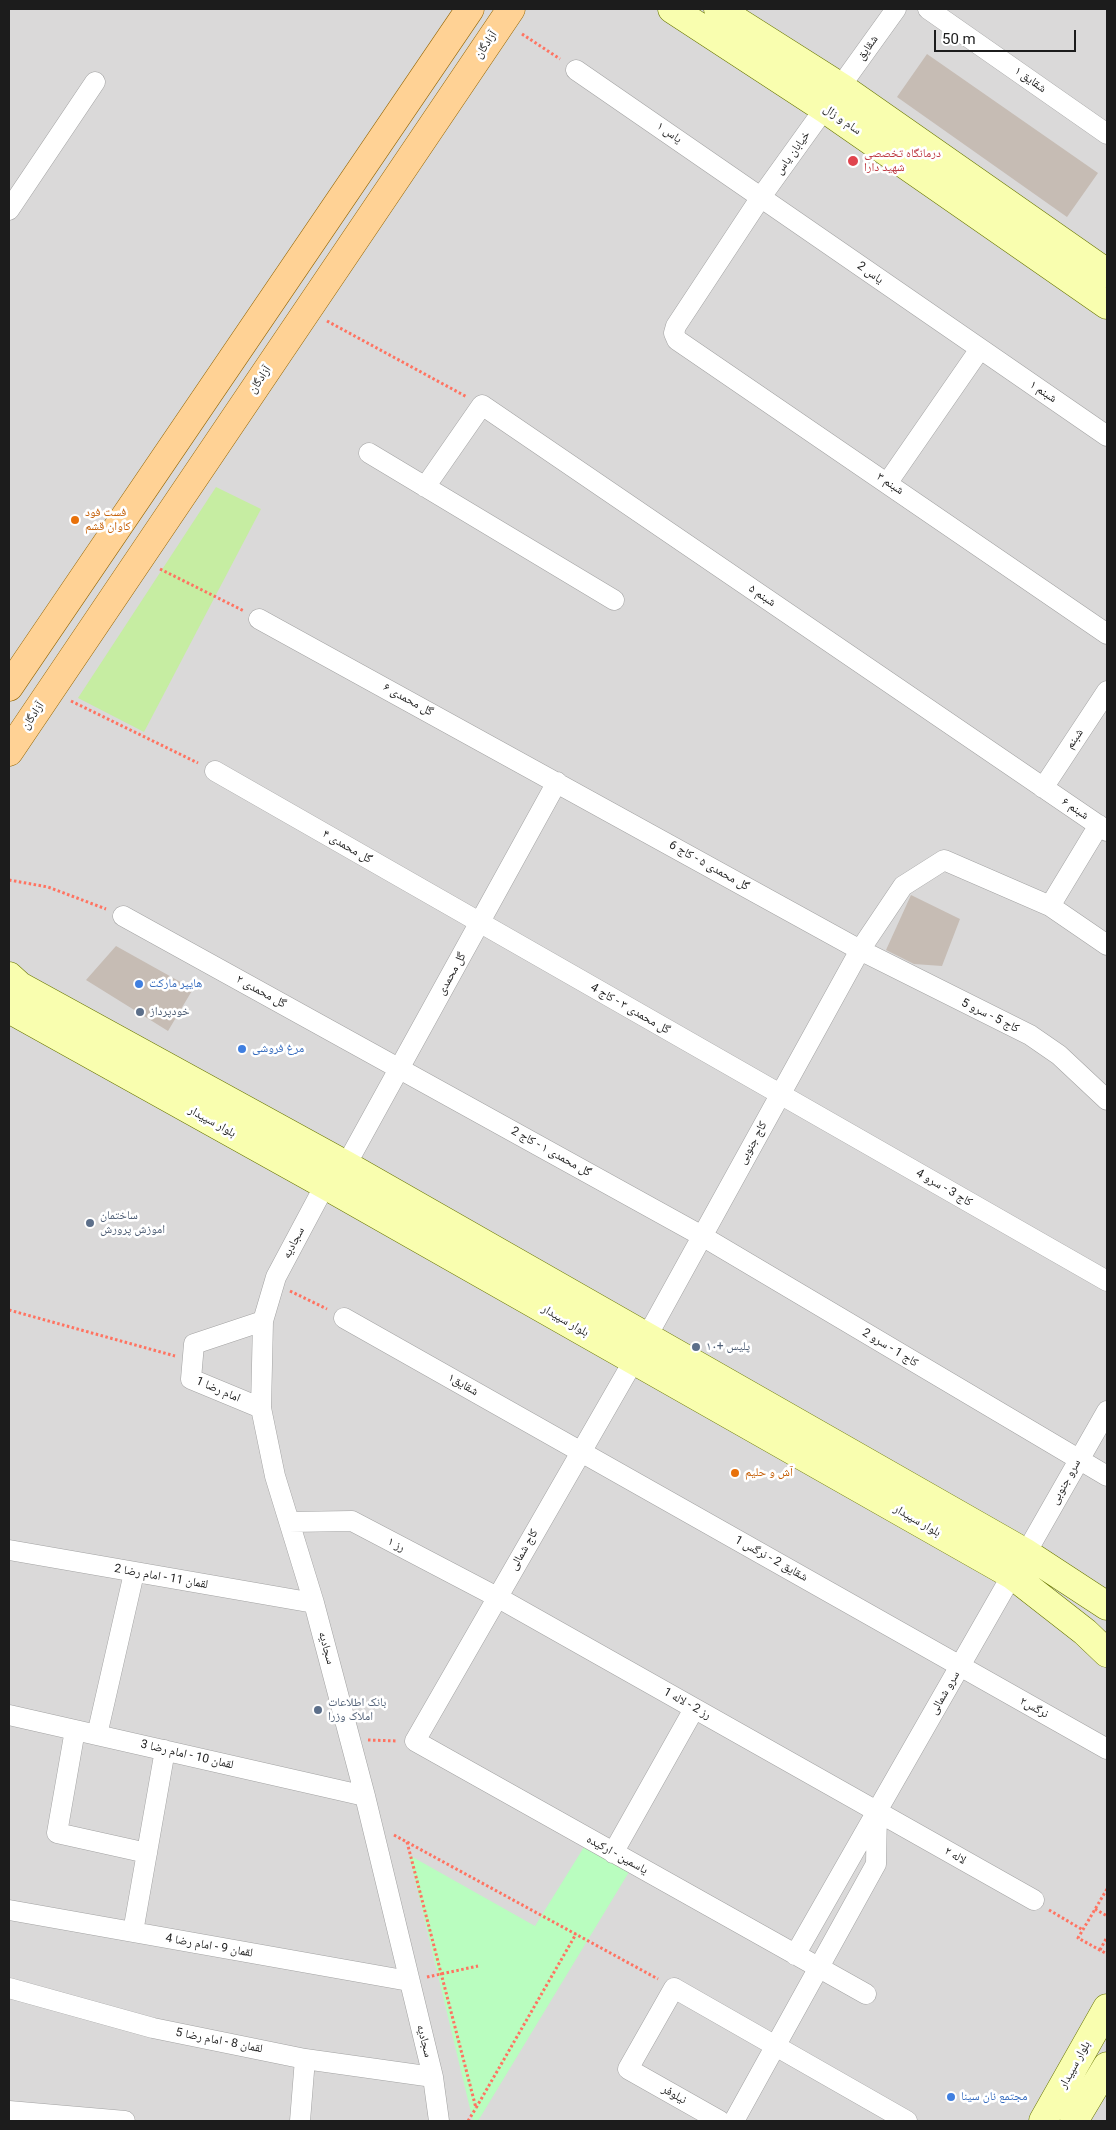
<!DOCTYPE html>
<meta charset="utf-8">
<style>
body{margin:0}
#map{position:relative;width:1116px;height:2130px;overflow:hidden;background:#eeeae1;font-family:Roboto,sans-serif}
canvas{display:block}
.frame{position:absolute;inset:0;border:10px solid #1c1c1c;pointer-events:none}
.scale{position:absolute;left:934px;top:30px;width:142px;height:22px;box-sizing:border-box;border:2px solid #1c1c1c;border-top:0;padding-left:6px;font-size:15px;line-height:18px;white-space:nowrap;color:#1c1c1c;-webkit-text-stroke:4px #fff;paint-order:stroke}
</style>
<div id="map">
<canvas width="1116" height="2130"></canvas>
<div class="frame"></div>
<div class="scale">50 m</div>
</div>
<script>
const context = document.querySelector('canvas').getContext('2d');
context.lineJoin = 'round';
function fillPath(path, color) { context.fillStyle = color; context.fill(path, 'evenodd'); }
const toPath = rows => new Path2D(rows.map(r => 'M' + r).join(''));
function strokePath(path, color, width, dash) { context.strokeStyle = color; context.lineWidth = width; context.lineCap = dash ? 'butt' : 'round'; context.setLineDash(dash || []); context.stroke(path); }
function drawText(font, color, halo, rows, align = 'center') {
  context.font = font + ' Roboto,"Noto Naskh Arabic",sans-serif'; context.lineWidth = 5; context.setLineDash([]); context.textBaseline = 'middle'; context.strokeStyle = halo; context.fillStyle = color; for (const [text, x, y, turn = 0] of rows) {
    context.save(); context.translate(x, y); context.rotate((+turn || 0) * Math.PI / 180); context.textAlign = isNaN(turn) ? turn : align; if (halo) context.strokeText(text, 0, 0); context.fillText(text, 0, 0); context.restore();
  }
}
const residential = toPath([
 [9,9,1107,9,1107,2121,9,2121]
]);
const grass = toPath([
 [216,487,261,509,144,732,78,698]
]);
const park = toPath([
 [584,1847,629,1872,478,2121,473,2121,409,1855,535,1926]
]);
const building = toPath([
 [927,54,1098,173,1067,217,897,97],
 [911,895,960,919,942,966,914,964,886,950],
 [116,946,193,989,168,1031,86,980]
]);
const path = toPath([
 [522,34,560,59],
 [327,321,467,397],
 [160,569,244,611],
 [71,701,198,763],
 [9,880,48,887,106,909],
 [290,1291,327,1309],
 [9,1310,175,1356],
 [368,1740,397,1741],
 [394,1835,658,1979],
 [407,1842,476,2108,576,1934],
 [1107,1889,1078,1938,1107,1954],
 [1095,1909,1107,1916],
 [1049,1910,1083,1930],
 [1100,1950,1107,1937],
 [427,1977,478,1966],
 [468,2121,476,2108]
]);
const street = toPath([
 [896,9,761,197,676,326,674,333,677,340,1107,634],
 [928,9,1107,134],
 [576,70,1107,436],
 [9,210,95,82],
 [369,453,614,600],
 [888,482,980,349],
 [425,487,482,405,1107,831],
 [259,619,860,950,1030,1035,1059,1055,1107,1100],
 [215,771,1107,1281],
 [1043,788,1107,691],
 [1050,906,1099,825],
 [123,916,702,1236,1107,1476],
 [346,1165,557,782],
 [325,1185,276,1277,263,1321,261,1408,275,1476,314,1603,365,1796,433,2077,439,2121],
 [344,1318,1107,1749],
 [261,1408,191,1379,194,1344,263,1321],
 [289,1522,352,1521,497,1597,1034,1900],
 [9,1550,314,1603],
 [1026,1553,1107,1411],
 [9,1715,365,1796],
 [75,1730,57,1833,147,1853],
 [97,1735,134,1573],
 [613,1853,694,1709],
 [9,1910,409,1981],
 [133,1932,165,1750],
 [795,1955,876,1813],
 [9,1988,153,2028,305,2059,433,2077],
 [866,1994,415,1741,634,1360,860,950,903,886,944,860,1050,906,1107,945],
 [9,2111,125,2121],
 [300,2121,305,2059],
 [720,2121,628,2069,674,1988,907,2121],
 [734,2121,876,1864,877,1811,1012,1575]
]);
const secondary = toPath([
 [672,9,825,109,1107,305],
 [718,9,841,87,1107,273],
 [9,976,20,986,346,1165,1026,1553,1107,1606],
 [9,1009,325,1185,1012,1575,1085,1632,1107,1653],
 [1043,2121,1107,2008],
 [1074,2121,1107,2066]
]);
const primary = toPath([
 [9,687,470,9],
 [9,752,511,9]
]);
const markers = [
 [853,161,6,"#e0444e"],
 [75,520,5,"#e8710a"],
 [139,984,5,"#3f7fe0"],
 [140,1012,5,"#5c6f8a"],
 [242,1049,5,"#3f7fe0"],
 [90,1223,5,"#5c6f8a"],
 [696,1347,5,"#5c6f8a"],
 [735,1473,5,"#e8710a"],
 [318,1710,5,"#5c6f8a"],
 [951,2097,5,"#3f7fe0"]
];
const streetNames = [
 ["آزادگان",486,45,-56],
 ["شقایق",868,48,-55],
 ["شقایق ۱",1030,80,35],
 ["سام و زال",842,120,35],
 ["یاس ۱",669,133,35],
 ["خیابان یاس",793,153,-54],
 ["یاس 2",870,273,35],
 ["آزادگان",260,380,-56],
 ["شبنم ۱",1043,392,34],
 ["شبنم ۳",890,484,34],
 ["شبنم ۵",762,596,34],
 ["گل محمدی ۶",408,700,29],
 ["آزادگان",33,716,-56],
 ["شبنم",1075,739,-56],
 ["شبنم ۶",1075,809,34],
 ["گل محمدی ۴",347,847,30],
 ["گل محمدی ۵ - کاج 6",709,866,29],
 ["گل محمدی",452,974,-61],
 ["گل محمدی ۲",261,992,29],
 ["گل محمدی ۳ - کاج 4",630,1009,30],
 ["کاج 5 - سرو 5",990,1016,26],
 ["بلوار سپیدار",212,1122,29],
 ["کاج جنوبی",753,1143,-61],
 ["گل محمدی ۱ - کاج 2",551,1152,29],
 ["کاج 3 - سرو 4",944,1188,30],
 ["سجادیه",294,1243,-62],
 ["بلوار سپیدار",565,1321,30],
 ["کاج 1 - سرو 2",890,1348,31],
 ["شقایق۱",463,1385,30],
 ["امام رضا 1",218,1390,23],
 ["سرو جنوبی",1066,1482,-61],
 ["بلوار سپیدار",917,1521,30],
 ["رز ۱",396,1545,28],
 ["کاج شمالی",524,1550,-60],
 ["شقایق 2 - نرگس 1",771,1559,29],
 ["لقمان 11 - امام رضا 2",161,1577,10],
 ["سجادیه",326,1648,75],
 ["سرو شمالی",945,1693,-60],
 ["رز 2 - لاله 1",687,1704,29],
 ["نرگس۲",1034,1708,29],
 ["لقمان 10 - امام رضا 3",187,1755,13],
 ["یاسمین - ارکیده",617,1855,29],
 ["لاله ۲",955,1856,30],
 ["لقمان 9 - امام رضا 4",209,1946,10],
 ["لقمان 8 - امام رضا 5",219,2041,11],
 ["سجادیه",424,2041,76],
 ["بلوار سپیدار",1075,2065,-61],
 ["نیلوفر",674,2095,30]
];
const healthNames = [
 ["درمانگاه تخصصى",864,154],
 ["شهید دارا",864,168]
];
const foodNames = [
 ["فست فود",85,513],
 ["كاوان قشم",85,527],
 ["آش و حلیم",745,1473]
];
const shopNames = [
 ["هایپر مارکت",149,984],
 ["مرغ فروشی",252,1049],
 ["مجتمع نان سینا",961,2097]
];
const serviceNames = [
 ["خودپرداز",150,1012],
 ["ساختمان",100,1216],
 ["اموزش پرورش",100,1230],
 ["پلیس +۱۰",706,1347],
 ["بانک اطلاعات",328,1703],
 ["املاک وزرا",328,1717]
];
fillPath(residential, '#dad9d9');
fillPath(grass, '#c6eda2');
fillPath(park, '#b9fdbf');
fillPath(building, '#c6bcb4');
strokePath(street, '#a3a3a3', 21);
strokePath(secondary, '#687600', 29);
strokePath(primary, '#946500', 29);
strokePath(path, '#ff7361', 3, [2.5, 2.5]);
strokePath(street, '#fff', 20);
strokePath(secondary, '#f9feaf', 28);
strokePath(primary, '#ffd295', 28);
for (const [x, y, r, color] of markers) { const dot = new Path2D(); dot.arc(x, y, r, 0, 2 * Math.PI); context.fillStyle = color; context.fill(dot); strokePath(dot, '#fff', 2); }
drawText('12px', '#1c1c1c', '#fff', streetNames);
drawText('12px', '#be3a42', '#fff', healthNames, 'left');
drawText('12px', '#c56008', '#fff', foodNames, 'left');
drawText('12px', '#366cbe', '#fff', shopNames, 'left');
drawText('12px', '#4e5e75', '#fff', serviceNames, 'left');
</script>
